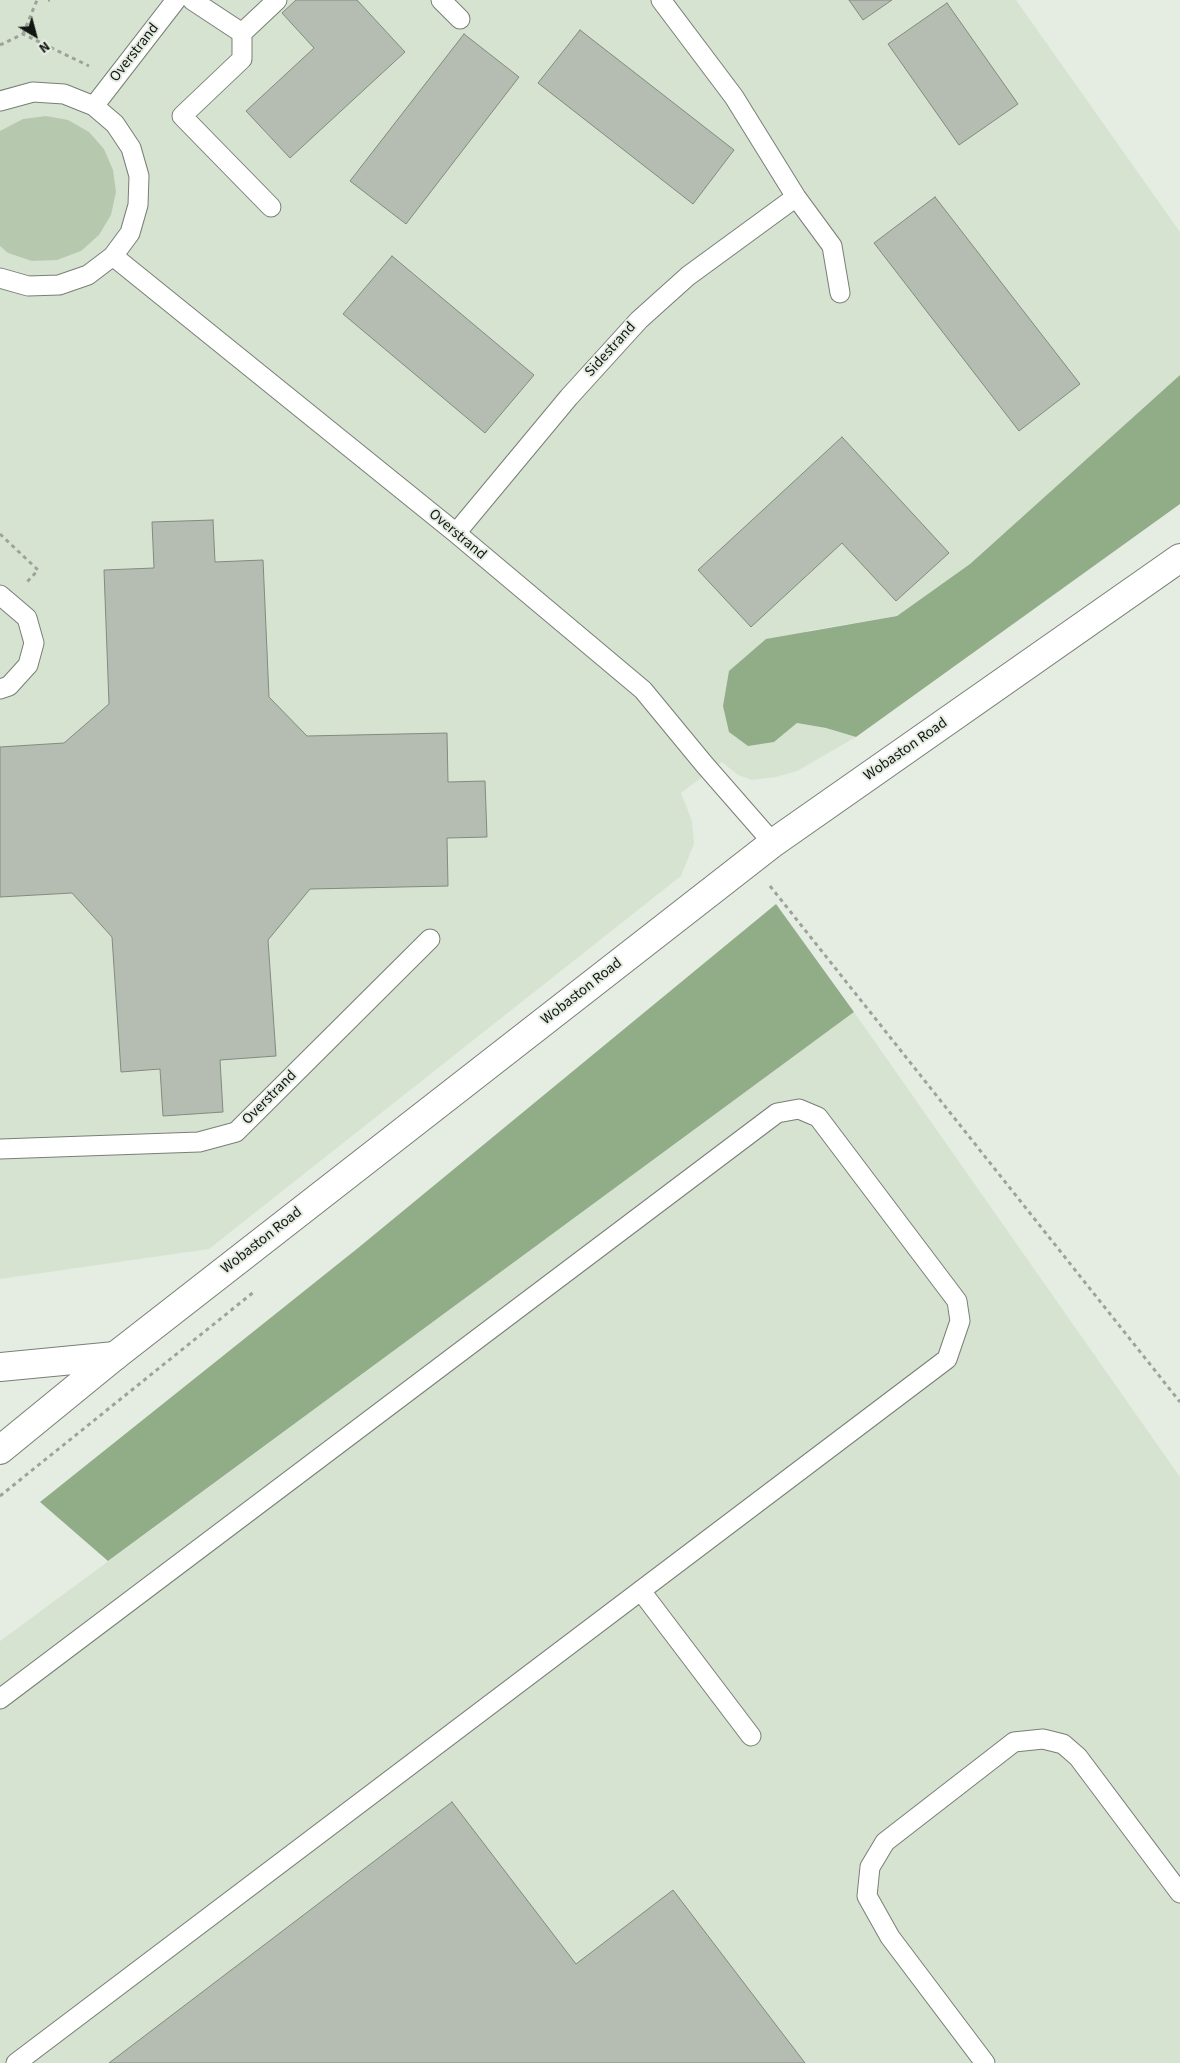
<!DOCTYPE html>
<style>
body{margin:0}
#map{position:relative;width:1180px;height:2063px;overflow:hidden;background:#e5ede2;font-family:"Source Sans 3",sans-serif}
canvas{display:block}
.north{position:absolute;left:10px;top:10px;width:50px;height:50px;-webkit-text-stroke:4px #e5ede2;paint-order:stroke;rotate:143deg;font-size:14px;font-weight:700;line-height:20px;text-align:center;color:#121511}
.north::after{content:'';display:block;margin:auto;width:18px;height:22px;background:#121511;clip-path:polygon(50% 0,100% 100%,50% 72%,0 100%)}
</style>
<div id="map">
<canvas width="1180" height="2063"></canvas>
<div class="north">N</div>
</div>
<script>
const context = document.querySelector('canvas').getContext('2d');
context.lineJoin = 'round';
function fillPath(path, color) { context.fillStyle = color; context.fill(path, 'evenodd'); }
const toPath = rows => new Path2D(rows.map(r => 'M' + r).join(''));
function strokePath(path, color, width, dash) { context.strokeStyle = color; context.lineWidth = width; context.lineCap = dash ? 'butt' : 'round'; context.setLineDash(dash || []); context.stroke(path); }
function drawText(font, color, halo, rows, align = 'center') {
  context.font = font + ' "Source Sans 3",sans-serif'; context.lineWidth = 4; context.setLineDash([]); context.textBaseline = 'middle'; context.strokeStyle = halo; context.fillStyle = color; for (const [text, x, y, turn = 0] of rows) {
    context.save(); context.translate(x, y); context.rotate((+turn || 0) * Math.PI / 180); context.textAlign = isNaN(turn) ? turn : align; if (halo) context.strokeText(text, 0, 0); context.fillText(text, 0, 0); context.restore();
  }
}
const built = toPath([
 [0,0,1016,0,1180,232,1180,375,970,564,897,616,807,631,774,742,797,723,826,728,856,737,797,771,776,777,752,780,738,775,722,762,681,793,692,821,694,844,681,876,209,1249,0,1279],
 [854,1012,1180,1477,1180,2063,0,2063,0,1641]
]);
const green = toPath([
 [46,116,68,120,89,132,104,149,113,170,116,192,111,215,99,235,81,251,57,260,32,261,8,253,0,246,0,131,23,119]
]);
const forest = toPath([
 [1180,375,1180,504,856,737,826,728,797,723,774,742,748,746,729,732,723,706,729,671,766,639,897,616,970,564],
 [776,904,854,1012,108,1561,40,1502,358,1248]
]);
const building = toPath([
 [296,0,357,0,405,52,290,158,246,111,314,48,282,13,296,0],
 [849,0,892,0,863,20,849,0],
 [947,3,1018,104,959,145,888,44,947,3],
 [580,30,734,150,693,204,538,83,580,30],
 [464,34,519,77,406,224,350,181,464,34],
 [935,197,1080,384,1019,431,874,243,935,197],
 [392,256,534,375,485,433,343,314,392,256],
 [842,437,949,553,896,601,842,543,751,627,698,570,842,437],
 [213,520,215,562,263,560,269,697,307,736,447,733,448,782,485,781,487,837,447,838,448,886,310,889,268,940,276,1056,220,1060,223,1112,163,1116,160,1069,121,1072,112,937,72,893,0,897,0,747,64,743,109,704,104,570,154,568,152,522,213,520],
 [452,1802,576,1964,673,1890,805,2063,109,2063,452,1802]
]);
const path = toPath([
 [48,0,50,0],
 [23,34,37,0],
 [0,45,23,34,89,66],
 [0,534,38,570,27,582],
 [770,886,1180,1402],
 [0,1496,255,1291]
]);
const service = toPath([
 [192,0,242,33,277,0],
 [441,0,460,19],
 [661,0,734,97,796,197,832,246,840,293],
 [242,33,242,59,182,116,271,207],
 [0,101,33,92,64,94,94,106,115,124,131,148,139,176,138,205,130,233,113,256,88,275,59,285,28,286,0,278],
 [94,106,176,0],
 [113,256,456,533,643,690,704,764,773,843],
 [456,533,569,397,639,320,688,276,796,197],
 [0,595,27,618,34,643,28,665,9,686,0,689],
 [0,1149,199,1142,236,1132,430,939],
 [641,1591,751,1736],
 [0,1699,777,1113,799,1109,818,1117,957,1301,960,1321,947,1359,16,2063],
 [985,2063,890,1937,867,1896,870,1867,885,1842,1014,1742,1043,1739,1063,1744,1078,1757,1180,1893]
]);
const minor = toPath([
 [0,1367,115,1356]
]);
const tertiary = toPath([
 [0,1450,115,1356,773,843,1180,558]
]);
const streetNames = [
 ["Overstrand",135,53,-52],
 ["Sidestrand",611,350,-48],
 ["Overstrand",457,535,40],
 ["Wobaston Road",906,750,-35],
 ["Wobaston Road",582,992,-38],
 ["Overstrand",270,1098,-45],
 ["Wobaston Road",262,1241,-38]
];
fillPath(built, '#d6e3d1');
fillPath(green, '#b6c9af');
fillPath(forest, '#91ad87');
fillPath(building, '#b5bdb2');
strokePath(building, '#838b80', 1);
strokePath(service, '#787f75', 21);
strokePath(minor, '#787f75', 30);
strokePath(tertiary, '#787f75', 30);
strokePath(path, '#9da39b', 3, [4, 4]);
strokePath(service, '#fff', 19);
strokePath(minor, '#fff', 28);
strokePath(tertiary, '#fff', 28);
drawText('15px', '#121511', '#e5ede2', streetNames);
</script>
